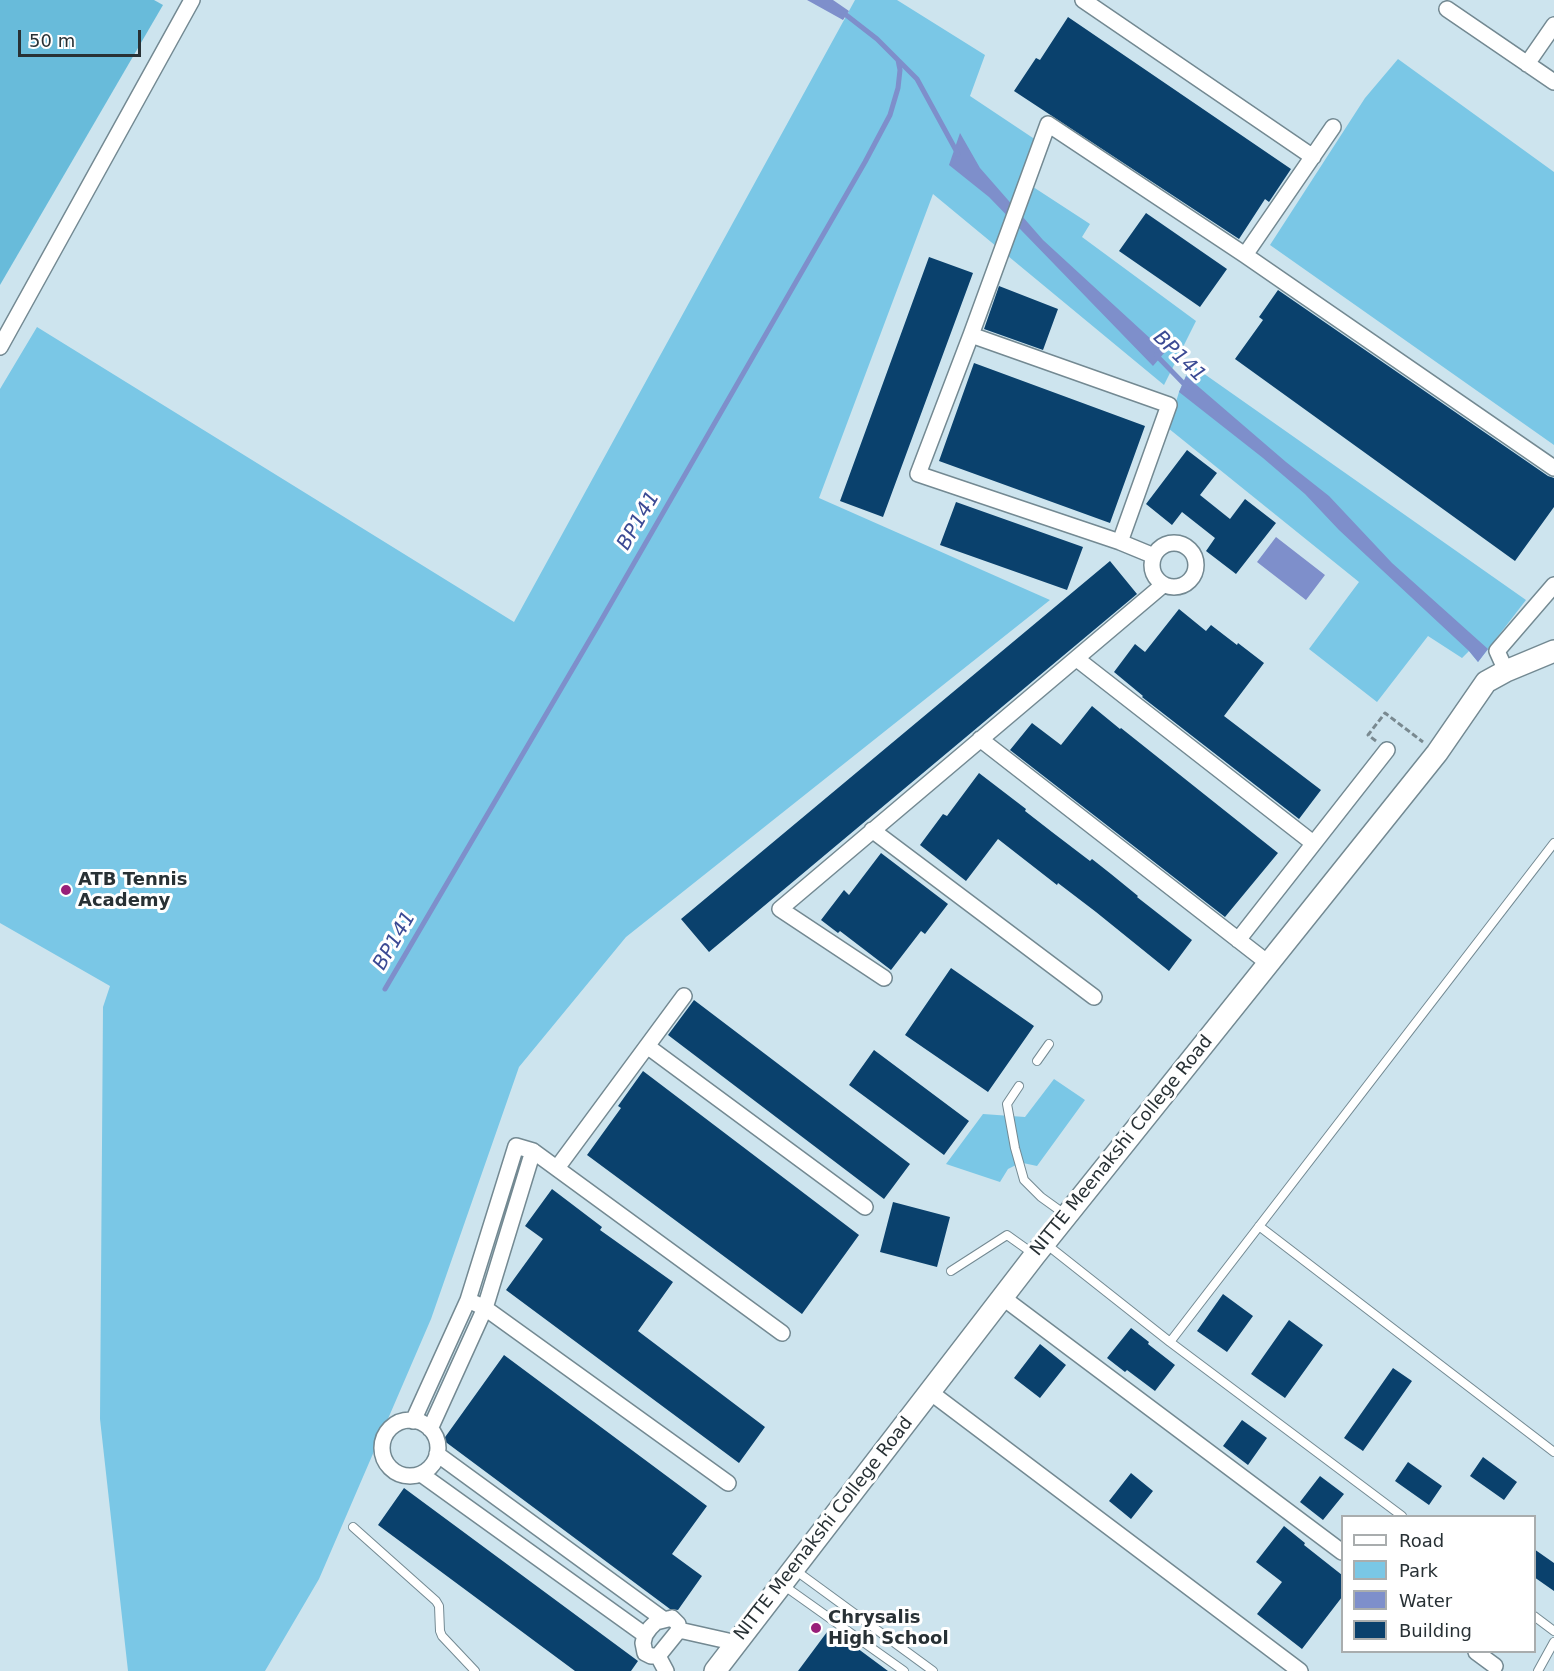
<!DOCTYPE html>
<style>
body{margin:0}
#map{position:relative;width:1554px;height:1671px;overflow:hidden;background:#cde4ee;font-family:"DejaVu Sans",sans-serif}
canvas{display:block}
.legend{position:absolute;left:1341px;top:1515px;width:195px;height:138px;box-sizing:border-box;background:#fff;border:2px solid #a9adae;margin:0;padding:8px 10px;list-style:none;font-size:18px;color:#283135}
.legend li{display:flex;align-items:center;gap:12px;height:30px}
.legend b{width:30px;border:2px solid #a9adae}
.scale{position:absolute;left:18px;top:30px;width:123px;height:27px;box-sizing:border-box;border:3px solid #283135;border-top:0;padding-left:8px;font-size:18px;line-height:21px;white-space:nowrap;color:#283135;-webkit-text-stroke:4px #fff;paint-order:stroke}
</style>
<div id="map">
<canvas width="1554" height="1671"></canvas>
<ul class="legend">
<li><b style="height:8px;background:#fff"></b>Road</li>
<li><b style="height:16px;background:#7ac7e6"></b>Park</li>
<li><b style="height:16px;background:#7e8fcb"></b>Water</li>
<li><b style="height:16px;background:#0a416d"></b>Building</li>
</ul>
<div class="scale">50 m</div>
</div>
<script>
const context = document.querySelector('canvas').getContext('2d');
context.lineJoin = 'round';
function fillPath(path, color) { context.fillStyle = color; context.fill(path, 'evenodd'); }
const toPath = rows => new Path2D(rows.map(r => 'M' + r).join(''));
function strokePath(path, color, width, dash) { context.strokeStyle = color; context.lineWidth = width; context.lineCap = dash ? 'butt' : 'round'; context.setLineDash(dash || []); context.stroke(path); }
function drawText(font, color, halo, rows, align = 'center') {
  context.font = font + ' "DejaVu Sans",sans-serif'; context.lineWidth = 6; context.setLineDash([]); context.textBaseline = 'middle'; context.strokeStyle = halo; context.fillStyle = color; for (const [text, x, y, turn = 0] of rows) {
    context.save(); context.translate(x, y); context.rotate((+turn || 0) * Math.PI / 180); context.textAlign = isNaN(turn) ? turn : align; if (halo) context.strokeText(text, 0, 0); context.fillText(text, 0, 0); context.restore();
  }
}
const green = toPath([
 [855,0,897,0,985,55,970,96,1048,148,1024,181,1090,224,1082,237,1196,321,1164,385,933,194,819,498,1050,600,626,937,519,1067,431,1319,319,1579,265,1671,128,1671,100,1419,103,1007,110,986,0,923,0,389,37,327,514,622],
 [1398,59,1554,172,1554,445,1270,245,1365,98],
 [1193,366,1526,600,1478,662,1469,651,1462,658,1428,636,1377,702,1309,649,1359,582,1168,428,1179,392,1186,376],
 [1054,1079,1085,1100,1037,1166,1023,1163,1016,1165,1008,1169,1000,1182,946,1164,983,1114,1025,1117]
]);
const forest = toPath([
 [0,0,154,0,163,5,0,285]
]);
const water = toPath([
 [807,0,833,0,849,11,843,20],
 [960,133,980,168,1043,240,1165,352,1153,366,989,197,949,165],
 [1186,376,1286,462,1329,496,1392,563,1488,649,1478,662,1469,651,1339,530,1305,494,1263,458,1179,392],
 [1276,537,1325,575,1306,600,1257,562]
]);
const stream = toPath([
 [899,61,917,79,958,154],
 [1156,355,1187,387],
 [385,989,599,624,865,162,890,115,898,88,900,70,898,60,877,39,841,11]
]);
const building = toPath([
 [1068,17,1291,169,1269,202,1265,199,1239,239,1014,91,1036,58,1040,60],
 [1146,213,1227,269,1200,307,1119,251],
 [929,257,973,273,883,517,840,501],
 [999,286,1058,309,1043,350,984,329],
 [1278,290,1548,476,1554,478,1554,507,1515,561,1235,359,1263,320,1259,317],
 [974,363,1145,426,1110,523,939,461],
 [1187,450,1217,473,1200,495,1230,519,1245,499,1276,523,1236,574,1206,551,1215,538,1182,512,1172,525,1146,504],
 [956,502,1083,547,1067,590,940,545],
 [1110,561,1137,594,709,952,681,919],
 [1179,609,1206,631,1211,625,1237,645,1238,643,1264,663,1224,716,1321,790,1299,819,1142,697,1143,696,1114,672,1135,644,1145,652],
 [1092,706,1120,729,1121,728,1278,853,1225,917,1010,750,1032,723,1061,745],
 [979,773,1026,809,1025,811,1052,832,1090,861,1092,859,1111,874,1138,896,1137,897,1192,940,1169,971,1096,912,1058,883,1057,885,998,839,966,881,920,845,943,814,947,816],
 [881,853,948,904,925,934,921,931,891,970,840,931,838,933,821,920,844,890,849,895],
 [951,968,1034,1026,988,1092,905,1035],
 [694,1000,910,1164,884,1199,668,1035],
 [874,1050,969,1121,944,1155,849,1085],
 [643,1071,859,1235,802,1314,587,1155,621,1108,618,1106],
 [552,1189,602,1227,600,1230,673,1282,638,1331,765,1427,739,1463,506,1290,543,1239,525,1226],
 [893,1202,950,1217,937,1267,880,1252],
 [1223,1294,1253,1316,1227,1352,1197,1331],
 [1289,1320,1323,1345,1285,1398,1251,1374],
 [1131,1328,1149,1342,1148,1344,1175,1365,1155,1391,1127,1370,1125,1372,1107,1358],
 [1040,1344,1066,1365,1040,1398,1014,1378],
 [504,1355,707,1506,672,1554,702,1576,678,1610,670,1609,443,1440],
 [1393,1368,1412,1381,1363,1451,1344,1438],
 [1242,1420,1267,1438,1248,1465,1223,1446],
 [1483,1457,1517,1482,1504,1500,1470,1476],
 [1408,1462,1442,1486,1429,1505,1395,1481],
 [1131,1473,1153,1491,1131,1519,1109,1501],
 [1320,1476,1344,1494,1323,1520,1300,1502],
 [404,1488,638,1661,631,1671,575,1671,378,1525],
 [1284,1526,1305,1543,1304,1545,1342,1575,1342,1597,1302,1649,1257,1614,1282,1582,1256,1562],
 [1534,1549,1554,1563,1554,1591,1534,1577],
 [830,1628,888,1671,798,1671]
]);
const path = toPath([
 [1376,741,1368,735,1385,713,1423,742]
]);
const lane = toPath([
 [1037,1061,1049,1044],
 [1019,1086,1007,1104,1015,1148,1024,1180,1041,1197,1066,1215],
 [1259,1226,1554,1452],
 [1046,1244,1170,1342,1402,1516],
 [951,1271,1007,1235,1035,1255],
 [1170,1342,1554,843],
 [353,1527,436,1601,439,1606,440,1631,442,1636,475,1671],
 [795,1570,933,1671],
 [783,1585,904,1671],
 [1534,1616,1554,1631],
 [1538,1671,1554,1642]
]);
const street = toPath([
 [1083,0,1313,157],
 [1447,9,1554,82],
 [1527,64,1554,25],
 [1245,255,1333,127],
 [971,335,1169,405,1120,542],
 [0,347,192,0],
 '1152 565a22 22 0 1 1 44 0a22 22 0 1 1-44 0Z',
 [1154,556,1120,542,918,474,971,335,1048,124,1245,255,1554,468],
 [1077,659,1313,843],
 [1506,671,1497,651,1554,585],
 [980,739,1268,963],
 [872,830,1094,997],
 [1238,940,1387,750],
 [884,978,780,909,1163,585],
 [647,1046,865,1207],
 [557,1168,684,996],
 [1002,1297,1342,1552],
 [468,1300,485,1308,728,1483],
 [930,1392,1300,1671],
 '382 1448a28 28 0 1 1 56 0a28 28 0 1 1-56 0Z',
 [413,1421,468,1300,516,1146,533,1151,782,1333],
 [430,1429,485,1308,533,1151],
 [437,1454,663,1619],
 [421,1474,645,1635],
 [672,1618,678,1624,679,1630,658,1656,651,1656,645,1653,643,1643,645,1635,650,1628,656,1622,672,1618],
 [679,1630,737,1643],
 [1476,1652,1495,1666],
 [658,1656,666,1671]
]);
const secondary = toPath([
 [715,1671,1035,1255,1437,753,1486,682,1506,671,1554,651]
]);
const markers = [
 [66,890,6,"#981f79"],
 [816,1628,6,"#981f79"]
];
const poiNames = [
 ["ATB Tennis",78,880],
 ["Academy",78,901],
 ["Chrysalis",828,1618],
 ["High School",828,1639]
];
const streetNames = [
 ["NITTE Meenakshi College Road",1122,1146,-51],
 ["NITTE Meenakshi College Road",824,1529,-52]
];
const waterNames = [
 ["BP141",1179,357,44],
 ["BP141",639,521,-60],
 ["BP141",395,941,-60]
];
fillPath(green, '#7ac7e6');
fillPath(forest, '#68bbda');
fillPath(water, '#7e8fcb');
strokePath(stream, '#7e8fcb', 5);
fillPath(building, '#0a416d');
strokePath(lane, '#738992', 10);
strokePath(street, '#738992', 18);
strokePath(secondary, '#738992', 24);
strokePath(path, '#798990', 3, [6, 3]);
strokePath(lane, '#fff', 8);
strokePath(street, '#fff', 15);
strokePath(secondary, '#fff', 21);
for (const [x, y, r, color] of markers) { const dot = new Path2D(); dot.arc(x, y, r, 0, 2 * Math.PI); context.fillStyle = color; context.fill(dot); strokePath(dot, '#fff', 2); }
drawText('bold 18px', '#283135', '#fff', poiNames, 'left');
drawText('18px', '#283135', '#fff', streetNames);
drawText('italic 20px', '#3b4a94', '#fff', waterNames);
</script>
